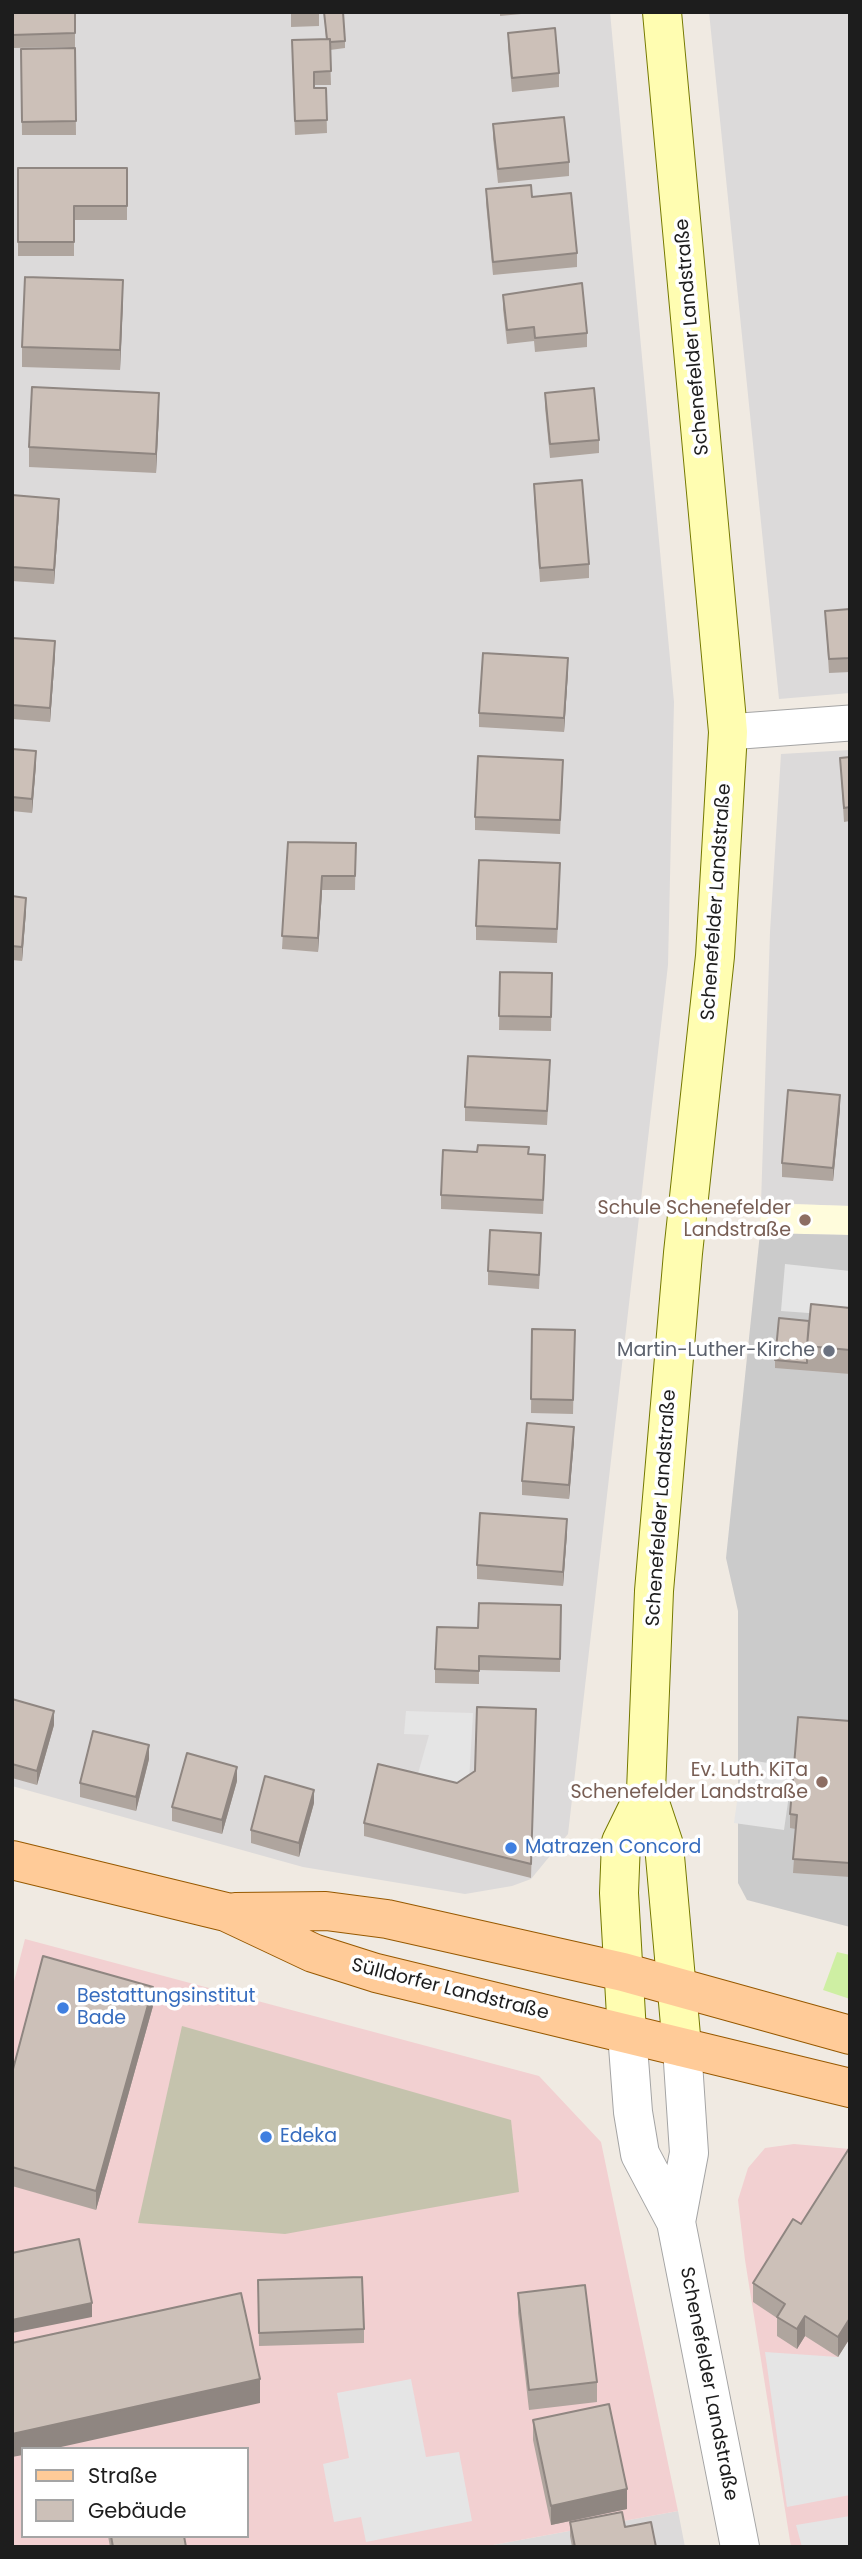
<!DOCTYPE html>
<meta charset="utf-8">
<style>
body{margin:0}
#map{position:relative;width:862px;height:2559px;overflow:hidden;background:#f0eae2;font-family:Poppins,sans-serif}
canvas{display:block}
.frame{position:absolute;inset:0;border:14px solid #1d1d1d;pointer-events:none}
.legend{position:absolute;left:21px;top:2447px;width:228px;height:91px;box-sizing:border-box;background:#fff;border:2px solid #a5a5a5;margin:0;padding:9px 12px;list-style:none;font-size:21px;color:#1d1d1d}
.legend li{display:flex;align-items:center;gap:14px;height:35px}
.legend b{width:35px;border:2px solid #a5a5a5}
</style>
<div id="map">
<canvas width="862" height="2559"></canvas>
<div class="frame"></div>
<ul class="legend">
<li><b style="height:9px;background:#ffcb98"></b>Straße</li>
<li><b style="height:19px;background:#ccc0b8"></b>Gebäude</li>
</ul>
</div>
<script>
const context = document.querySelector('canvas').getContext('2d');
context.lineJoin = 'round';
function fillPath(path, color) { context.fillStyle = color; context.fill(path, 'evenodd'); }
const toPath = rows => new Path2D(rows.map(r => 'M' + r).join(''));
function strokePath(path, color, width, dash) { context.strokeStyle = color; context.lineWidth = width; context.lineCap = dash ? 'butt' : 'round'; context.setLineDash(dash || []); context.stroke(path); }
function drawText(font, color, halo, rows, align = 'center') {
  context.font = font + ' Poppins,sans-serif'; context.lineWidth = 7; context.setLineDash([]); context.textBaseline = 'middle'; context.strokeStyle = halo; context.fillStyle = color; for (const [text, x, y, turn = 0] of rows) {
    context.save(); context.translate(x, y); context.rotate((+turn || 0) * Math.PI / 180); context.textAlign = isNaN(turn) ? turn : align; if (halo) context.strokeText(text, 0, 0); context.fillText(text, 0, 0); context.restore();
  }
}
const residential = toPath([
 [12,12,610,12,674,702,668,965,568,1834,531,1879,512,1886,465,1894,303,1867,12,1786],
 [709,12,850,12,850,693,779,699],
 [850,750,850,1206,761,1203,770,932,781,754],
 [678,2511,685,2547,482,2547]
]);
const commercial = toPath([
 [25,1939,539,2076,601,2142,678,2511,482,2547,12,2547,12,1989],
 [23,2449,247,2449,247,2536,23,2536],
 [794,2144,850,2149,850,2547,791,2547,745,2260,738,2200,748,2168,765,2148]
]);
const education = toPath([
 [761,1203,850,1206,850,1235,760,1233]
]);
const religious = toPath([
 [760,1233,850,1235,850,1927,747,1900,738,1883,738,1611,726,1558]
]);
const construction = toPath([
 [182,2026,511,2120,519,2192,285,2234,138,2223]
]);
const grass = toPath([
 [837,1952,850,1955,850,1999,823,1990]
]);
const parking = toPath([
 [785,1264,850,1271,850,1316,781,1311],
 [406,1711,473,1713,469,1781,457,1790,417,1777,429,1735,404,1734],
 [743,1759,793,1767,784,1830,734,1823],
 [850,2338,850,2495,787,2507,765,2352,838,2357],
 [411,2379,426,2457,459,2452,472,2521,366,2542,361,2517,334,2522,323,2464,349,2458,337,2393],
 [850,2516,850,2547,802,2547,796,2525]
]);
const minor = toPath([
 [728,732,850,723]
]);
const tertiary = toPath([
 [627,2033,633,2112,640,2154,676,2222,740,2547],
 [676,2222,689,2153,682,2047]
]);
const secondary = toPath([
 [662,12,728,732,715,956,683,1253,654,1591,646,1791,664,1845,682,2047],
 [627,2033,619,1893,621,1842,646,1791]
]);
const primary = toPath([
 [12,1860,226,1912,313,1953,376,1973,850,2088],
 [235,1912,326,1911,387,1919,623,1972,850,2035]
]);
const wall = toPath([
 [12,12,75,12,75,47,12,48],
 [291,12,319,12,319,26,291,27],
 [324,12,345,41,345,48,330,50,331,85,314,85,314,88,326,88,327,133,295,135,292,54,326,39],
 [500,12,542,12,500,16],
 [508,33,559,73,559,87,512,92,508,47],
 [75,48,76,135,22,135,21,49],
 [493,124,569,162,569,176,498,183,493,138],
 [18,168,127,168,127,220,74,220,74,256,18,256],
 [486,189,532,197,577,253,577,267,493,275,486,203],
 [503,295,587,333,587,347,535,352,534,341,507,344,503,309],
 [123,299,120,370,22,367,22,347],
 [545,393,599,440,599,453,550,458,545,407],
 [159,412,156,473,29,467,29,447],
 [534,484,589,564,589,578,540,582,534,498],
 [12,495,59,512,54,584,12,581],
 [850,609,850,672,829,673,825,611],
 [12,638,55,655,50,722,12,719],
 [568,671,564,732,479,727,479,713],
 [12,749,36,764,32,813,12,811],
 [850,757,850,821,844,822,840,758],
 [563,774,560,834,475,830,475,817],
 [288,842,356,843,355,890,322,890,318,952,282,949],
 [560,877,557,943,476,940,476,926],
 [12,896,26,911,22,961,12,960],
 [500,972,552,973,551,1031,499,1030],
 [550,1074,547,1125,465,1121,465,1107],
 [840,1109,833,1181,782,1177,782,1163],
 [529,1154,545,1169,543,1214,441,1209,441,1195],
 [541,1247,539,1289,488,1285,488,1271],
 [850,1308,850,1374,775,1368,775,1360,809,1321],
 [532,1329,575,1330,573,1414,531,1413],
 [574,1441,569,1499,522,1495,522,1481],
 [567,1533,563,1586,477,1579,477,1565],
 [561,1605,560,1672,479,1670,479,1684,435,1683,435,1669,478,1628],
 [12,1699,54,1725,37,1785,12,1778],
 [536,1709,531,1878,364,1836,364,1823,457,1783,475,1771],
 [850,1721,850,1877,793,1873,796,1829,790,1828,790,1814],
 [149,1759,136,1811,80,1797,80,1783],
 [237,1781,222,1834,172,1821,172,1807],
 [314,1803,299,1857,251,1843,251,1830],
 [153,2006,96,2210,12,2186,12,2073],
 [850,2147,850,2338,838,2357,805,2336,797,2349,777,2336,777,2318,753,2302,753,2283,801,2224],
 [258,2280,364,2329,364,2343,259,2346],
 [518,2293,597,2382,597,2402,529,2410,518,2313],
 [533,2420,627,2509,551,2525,533,2440],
 [570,2522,656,2547,572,2547,570,2536],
 [108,2536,184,2536,186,2547,110,2547]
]);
const shadedWall = toPath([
 [123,280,123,299,120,370,120,350],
 [159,393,159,412,156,473,156,454],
 [59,499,59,512,54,584,54,570],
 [55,641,55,655,50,722,50,708],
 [568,658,568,671,564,732,564,718],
 [36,751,36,764,32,813,32,799],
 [322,876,322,890,318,952,318,938],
 [26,898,26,911,22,961,22,947],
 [840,1095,840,1109,833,1181,833,1168],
 [574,1427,574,1441,569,1499,569,1485],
 [567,1519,567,1533,563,1586,563,1572],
 [54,1711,54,1725,37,1785,37,1771],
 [149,1745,149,1759,136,1811,136,1797],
 [237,1767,237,1781,222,1834,222,1820],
 [314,1790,314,1803,299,1857,299,1843],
 [153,1987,153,2006,96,2210,96,2191],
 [92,2303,92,2317,12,2333,12,2320],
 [805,2316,805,2336,797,2349,797,2329],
 [850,2318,850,2338,838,2357,838,2337],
 [260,2379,260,2403,52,2449,23,2449,23,2455,12,2457,12,2434],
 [627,2489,627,2509,551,2525,551,2506]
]);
const building = toPath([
 [12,12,75,12,75,33,12,35,12,12],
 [324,12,343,12,345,41,330,42,330,39,327,39,324,12],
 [555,28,559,73,512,78,508,33,555,28],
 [330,39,331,71,314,72,314,88,326,88,327,120,295,121,292,40,330,39],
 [75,48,76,121,22,122,21,49,75,48],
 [564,117,569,162,498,169,493,124,564,117],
 [18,168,127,168,127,206,74,206,74,242,18,242,18,168],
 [531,185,532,197,571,193,577,253,493,262,486,189,531,185],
 [25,277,123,280,120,350,22,347,25,277],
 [582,283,587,333,535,338,534,327,507,330,503,295,582,283],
 [32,387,159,393,156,454,29,447,32,387],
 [594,388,599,440,550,444,545,393,594,388],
 [582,480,589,564,540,568,534,484,582,480],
 [12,495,59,499,54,570,12,567,12,495],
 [850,609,850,658,829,659,825,611,850,609],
 [12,638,55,641,50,708,12,705,12,638],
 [483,653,568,658,564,718,479,713,483,653],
 [12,749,36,751,32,799,12,797,12,749],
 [478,756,563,760,560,820,475,817,478,756],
 [850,757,850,807,844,808,840,758,850,757],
 [288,842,356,843,355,876,322,876,318,938,282,936,288,842],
 [479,860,560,863,557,929,476,926,479,860],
 [12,896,26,898,22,947,12,946,12,896],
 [500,972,552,973,551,1017,499,1016,500,972],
 [468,1056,550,1060,547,1111,465,1107,468,1056],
 [788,1090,840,1095,833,1168,782,1163,788,1090],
 [478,1145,529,1147,528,1154,545,1155,543,1200,441,1195,443,1150,477,1152,478,1145],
 [490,1230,541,1233,539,1275,488,1271,490,1230],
 [811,1304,850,1308,850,1350,807,1346,811,1304],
 [779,1318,809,1321,807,1346,807,1363,775,1360,779,1318],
 [532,1329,575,1330,573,1400,531,1399,532,1329],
 [527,1423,574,1427,569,1485,522,1481,527,1423],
 [480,1513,567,1519,563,1572,477,1565,480,1513],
 [479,1603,561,1605,560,1659,479,1656,479,1671,435,1669,437,1627,478,1628,479,1603],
 [12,1699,54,1711,37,1771,12,1764,12,1699],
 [477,1707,536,1709,531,1864,364,1823,378,1764,457,1783,475,1771,477,1707],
 [798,1717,850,1721,850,1863,793,1859,797,1815,790,1814,798,1717],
 [93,1731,149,1745,136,1797,80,1783,93,1731],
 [187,1753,237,1767,222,1820,172,1807,187,1753],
 [265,1776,314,1790,299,1843,251,1830,265,1776],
 [43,1956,153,1987,96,2191,12,2167,12,2073,43,1956],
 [850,2147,850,2318,838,2337,805,2316,797,2329,777,2317,785,2304,753,2283,793,2219,801,2224,850,2147],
 [79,2239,92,2303,12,2320,12,2253,79,2239],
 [362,2277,364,2329,259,2333,258,2280,362,2277],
 [585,2285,597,2382,529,2390,518,2293,585,2285],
 [241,2293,260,2379,12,2434,12,2343,241,2293],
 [609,2404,627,2489,551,2506,533,2420,609,2404],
 [622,2512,625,2527,651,2522,656,2547,575,2547,570,2522,622,2512],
 [111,2536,184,2536,186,2547,113,2547,111,2536]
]);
const markers = [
 [805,1220,7,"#8d6e63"],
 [829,1351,7,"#6b7280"],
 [822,1782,7,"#8d6e63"],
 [511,1848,7,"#3f7fe0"],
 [63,2008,7,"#3f7fe0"],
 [266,2137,7,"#3f7fe0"]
];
const streetNames = [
 ["Schenefelder Landstraße",693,337,-95],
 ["Schenefelder Landstraße",717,902,-86],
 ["Schenefelder Landstraße",662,1508,-86],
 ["Sülldorfer Landstraße",450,1990,14],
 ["Schenefelder Landstraße",708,2384,79]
];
const educationNames = [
 ["Schule Schenefelder",791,1209],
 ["Landstraße",791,1231],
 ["Ev. Luth. KiTa",808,1771],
 ["Schenefelder Landstraße",808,1793]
];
const worshipNames = [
 ["Martin-Luther-Kirche",815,1351]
];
const shopNames = [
 ["Matrazen Concord",525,1848],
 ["Bestattungsinstitut",77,1997],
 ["Bade",77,2019],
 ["Edeka",280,2137]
];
fillPath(residential, '#dcdada');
fillPath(commercial, '#f2d0d1');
fillPath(education, '#fffcdc');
fillPath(religious, '#cbcbcb');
fillPath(construction, '#c5c3ad');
fillPath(grass, '#ceefa3');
fillPath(parking, '#e5e5e5');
strokePath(minor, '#a4a4a4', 37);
strokePath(tertiary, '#a4a4a4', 40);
strokePath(secondary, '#757900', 40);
strokePath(primary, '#975900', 40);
strokePath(minor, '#fff', 35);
strokePath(tertiary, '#fff', 38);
strokePath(secondary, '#fffdb1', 38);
strokePath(primary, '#ffcb98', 38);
fillPath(wall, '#afa59e');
fillPath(shadedWall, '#8f8681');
fillPath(building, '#ccc0b8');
strokePath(building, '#8f8681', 2);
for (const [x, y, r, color] of markers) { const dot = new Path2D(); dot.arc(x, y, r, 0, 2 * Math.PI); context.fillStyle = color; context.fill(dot); strokePath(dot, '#fff', 2.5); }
drawText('19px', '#1d1d1d', '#fff', streetNames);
drawText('19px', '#785e54', '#fff', educationNames, 'right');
drawText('19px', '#5b616d', '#fff', worshipNames, 'right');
drawText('19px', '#366cbe', '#fff', shopNames, 'left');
</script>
